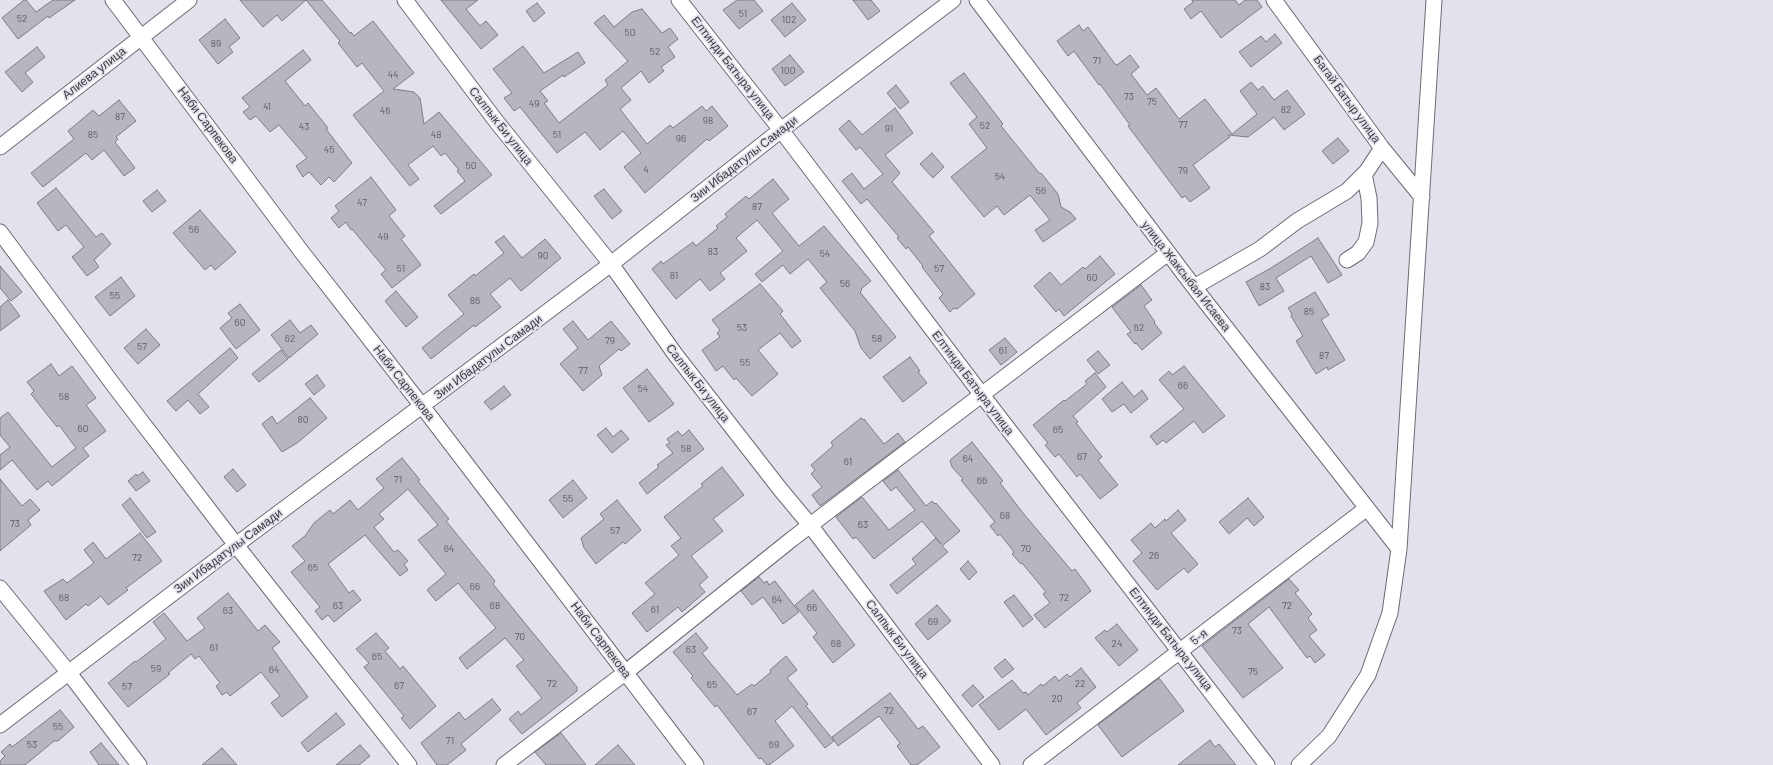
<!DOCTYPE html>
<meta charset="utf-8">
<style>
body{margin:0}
canvas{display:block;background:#e3e1ec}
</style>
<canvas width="1773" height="765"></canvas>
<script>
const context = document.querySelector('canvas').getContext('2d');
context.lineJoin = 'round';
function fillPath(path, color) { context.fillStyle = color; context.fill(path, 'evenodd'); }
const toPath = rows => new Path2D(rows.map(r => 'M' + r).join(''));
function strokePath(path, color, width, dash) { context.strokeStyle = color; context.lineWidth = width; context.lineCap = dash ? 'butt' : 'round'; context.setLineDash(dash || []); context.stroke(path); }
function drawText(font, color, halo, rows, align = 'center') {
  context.font = font + ' Barlow,sans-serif'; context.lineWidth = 3.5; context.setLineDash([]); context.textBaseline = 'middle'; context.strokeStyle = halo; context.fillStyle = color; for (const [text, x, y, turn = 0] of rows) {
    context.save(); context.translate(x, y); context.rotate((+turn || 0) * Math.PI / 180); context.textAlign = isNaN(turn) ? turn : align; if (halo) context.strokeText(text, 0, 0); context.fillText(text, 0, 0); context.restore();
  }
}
const building = toPath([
 [24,0,26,0,36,12,53,0,75,0,49,18,48,16,18,39,2,18,24,0],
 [240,0,306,0,282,21,277,15,263,27,240,0],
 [306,0,322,0,350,33,351,32,354,36,373,21,414,73,393,89,414,92,420,98,424,124,439,112,492,175,441,214,434,206,465,181,457,171,459,170,445,153,441,156,433,146,408,165,419,179,410,186,353,115,384,91,362,63,357,67,338,43,340,41,306,0],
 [441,0,478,0,466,9,480,26,486,21,498,35,481,49,441,0],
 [737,0,754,0,763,11,739,29,723,10,737,0],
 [853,0,871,0,880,11,868,20,853,0],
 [1192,0,1235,0,1239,5,1245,0,1257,0,1262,7,1221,38,1201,11,1191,19,1184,9,1193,2,1192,0],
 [537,3,545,13,534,22,526,11,537,3],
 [792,3,806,20,785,37,771,20,792,3],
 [642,9,662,33,670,28,678,39,668,47,675,57,661,67,664,71,649,83,641,71,621,88,631,100,620,109,647,144,670,125,673,128,702,106,706,111,712,106,728,126,709,141,707,139,645,193,624,167,641,153,623,131,600,150,585,132,557,153,520,107,514,111,504,98,512,93,493,69,523,46,544,73,578,52,585,63,564,77,563,75,540,91,548,101,544,103,559,123,608,85,605,80,628,61,594,23,604,15,614,27,632,12,642,9],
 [225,19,240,38,229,47,233,52,218,64,199,40,225,19],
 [1079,25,1083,31,1088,27,1115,64,1117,65,1130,55,1139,67,1131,74,1147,95,1156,88,1179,119,1205,99,1232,134,1257,114,1240,91,1251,82,1258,90,1263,86,1274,100,1287,90,1305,114,1284,130,1274,117,1248,137,1228,135,1230,137,1193,165,1210,188,1190,202,1185,196,1182,198,1128,126,1130,125,1100,84,1099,85,1074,51,1068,56,1057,41,1079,25],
 [1275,34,1282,43,1251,67,1239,52,1261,36,1266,42,1275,34],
 [37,47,45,57,25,73,33,82,22,92,5,72,37,47],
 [303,50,311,60,285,81,305,106,308,103,328,128,326,129,352,163,334,182,329,177,321,185,309,172,303,177,296,166,307,158,279,125,270,132,256,116,250,120,243,112,250,107,242,98,303,50],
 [790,55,804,72,785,86,772,69,790,55],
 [964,73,1003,124,1001,126,1040,174,1041,173,1058,194,1061,207,1070,212,1076,219,1043,242,1035,230,1050,220,1030,195,1004,215,997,206,984,217,951,177,987,148,969,124,977,117,950,83,964,73],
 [896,85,909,102,900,109,887,93,896,85],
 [119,100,136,121,116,137,118,139,115,142,135,168,124,176,104,150,92,160,86,153,43,187,31,173,74,139,68,131,93,110,99,116,119,100],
 [895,108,913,133,885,155,900,173,892,182,934,232,929,236,975,294,957,309,954,308,950,312,939,298,943,294,922,267,923,266,908,247,906,249,897,238,899,237,867,199,861,204,842,181,852,173,864,189,883,174,860,147,856,150,839,129,849,120,862,135,895,108],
 [1338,138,1349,151,1333,164,1322,151,1338,138],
 [932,153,944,167,933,178,920,164,932,153],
 [371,177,396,210,389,216,405,236,401,239,421,265,392,288,381,274,386,270,352,229,351,230,346,222,339,228,331,218,339,211,335,206,371,177],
 [773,179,789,199,772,213,799,246,824,226,871,281,861,289,862,290,860,292,896,337,870,359,861,348,855,331,820,288,827,282,808,259,790,274,783,265,762,282,755,274,783,251,757,220,736,238,747,251,720,273,725,279,710,291,700,279,676,299,652,269,661,261,663,264,693,242,696,246,718,228,716,226,727,217,725,214,746,196,749,199,773,179],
 [56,188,96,237,102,233,111,244,94,260,99,267,87,276,72,257,84,247,66,225,58,231,37,203,56,188],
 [604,189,622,211,612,219,594,196,604,189],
 [157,190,166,201,152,212,143,201,157,190],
 [200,210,236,252,215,270,211,265,205,270,173,233,200,210],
 [504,236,522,258,545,239,561,258,521,291,510,278,490,294,501,307,475,327,474,325,431,359,422,348,464,314,448,295,474,274,475,276,504,253,495,242,504,236],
 [1318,238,1342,275,1328,283,1311,256,1276,278,1284,291,1259,306,1246,282,1271,268,1318,238],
 [1100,256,1115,274,1064,316,1059,309,1056,312,1034,286,1050,272,1061,285,1083,267,1085,269,1100,256],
 [0,266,22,292,11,301,0,288,0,266],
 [121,277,135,296,110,316,95,297,121,277],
 [760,284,783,311,780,314,801,341,792,348,780,333,758,350,778,374,752,396,736,378,734,380,723,366,716,371,702,350,720,337,717,333,720,330,712,320,760,284],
 [1141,285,1152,300,1144,306,1155,322,1154,323,1162,333,1142,350,1136,343,1135,344,1127,334,1131,332,1112,307,1141,285],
 [396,291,418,317,406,327,385,301,396,291],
 [1315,292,1329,315,1321,320,1345,360,1328,370,1327,367,1316,374,1296,341,1303,336,1291,316,1292,314,1288,308,1315,292],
 [8,300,20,316,0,331,0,307,8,300],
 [240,304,260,330,236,349,220,328,232,318,228,313,240,304],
 [290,320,300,333,311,325,318,334,289,358,271,335,290,320],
 [573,321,588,340,611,321,630,344,621,351,619,349,599,366,602,375,583,391,560,364,578,348,563,329,573,321],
 [146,329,160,345,138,364,124,348,146,329],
 [1005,338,1017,352,1001,365,989,350,1005,338],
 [230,348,238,358,198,394,209,407,200,414,188,400,176,411,167,401,230,348],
 [281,350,288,359,259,382,252,374,281,350],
 [1098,351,1110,365,1098,374,1087,360,1098,351],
 [910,357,920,371,918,372,927,383,903,402,883,377,910,357],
 [51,364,59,376,72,366,96,398,86,405,106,431,83,448,89,456,52,486,48,481,37,490,12,460,0,470,0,455,10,447,0,435,0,418,8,412,52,467,76,448,59,425,57,427,31,394,34,391,27,382,51,364],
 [1184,366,1225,416,1203,433,1194,421,1166,443,1163,440,1157,445,1150,436,1184,409,1159,380,1169,371,1172,375,1184,366],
 [647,369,674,404,649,422,623,388,647,369],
 [1095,373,1106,387,1073,416,1078,422,1076,423,1102,457,1098,460,1118,485,1100,499,1080,474,1077,477,1059,454,1055,457,1045,445,1048,443,1033,425,1064,400,1065,401,1087,384,1085,381,1095,373],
 [317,375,325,386,314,395,305,384,317,375],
 [1122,382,1134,397,1142,390,1148,399,1131,413,1124,404,1112,412,1102,399,1122,382],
 [504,386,511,395,491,410,484,402,504,386],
 [310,398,327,418,297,443,282,452,262,424,272,416,277,424,310,398],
 [861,418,863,420,864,419,884,444,898,433,905,442,820,506,812,495,822,487,811,474,815,470,811,465,833,446,831,442,861,418],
 [606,428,613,437,621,430,629,439,612,453,597,435,606,428],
 [689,430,704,449,647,494,639,483,659,467,657,465,673,453,666,445,670,443,667,439,678,431,682,436,689,430],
 [972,442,1003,481,1000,483,1023,513,1072,571,1075,569,1091,591,1045,628,1034,615,1050,603,1043,594,1046,592,1022,563,1021,564,1012,554,1014,552,1000,534,998,536,990,526,995,522,961,480,963,479,952,467,950,460,972,442],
 [402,458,420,480,418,481,449,519,446,521,495,581,493,584,577,687,577,691,522,734,509,719,518,711,521,715,542,698,516,666,524,660,505,638,467,669,459,658,496,628,458,583,436,601,427,590,446,574,418,540,438,525,408,489,379,514,384,519,374,527,394,552,398,550,408,561,404,564,408,570,400,576,365,535,328,564,349,593,353,590,361,600,334,622,328,615,322,620,315,611,320,607,291,572,305,561,292,546,305,536,314,523,330,510,333,514,350,500,358,510,384,488,376,479,402,458],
 [722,467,744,495,713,519,723,531,691,556,708,577,699,585,705,592,682,612,678,607,647,632,632,613,655,594,645,583,679,555,671,546,681,538,664,517,703,486,701,484,722,467],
 [233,469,246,485,237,492,224,477,233,469],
 [898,470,926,506,932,501,935,504,936,503,960,531,942,546,948,552,897,594,890,585,916,564,912,559,936,538,941,544,922,521,874,559,856,537,853,539,836,517,862,497,889,530,915,510,896,487,891,491,883,481,898,470],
 [143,472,150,481,136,491,128,481,136,474,137,476,143,472],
 [0,479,22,506,30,499,40,510,28,520,31,525,0,551,0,479],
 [573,480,587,498,563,518,549,500,573,480],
 [130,498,156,532,147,538,122,505,130,498],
 [1248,498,1264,517,1254,526,1247,518,1229,534,1219,522,1248,498],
 [617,500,641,530,625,544,623,542,596,564,584,548,581,538,604,519,600,514,617,500],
 [1178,510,1186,520,1171,533,1198,564,1188,573,1184,568,1157,590,1133,561,1142,553,1131,540,1151,523,1155,528,1165,519,1166,521,1178,510],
 [140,533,162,561,126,588,128,590,108,605,101,596,88,606,86,604,66,620,44,591,63,579,67,583,94,563,84,550,93,542,106,559,140,533],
 [968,561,977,572,969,580,960,569,968,561],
 [759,577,764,583,767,581,769,585,775,581,799,612,783,624,763,597,752,605,741,591,759,577],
 [1289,579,1299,590,1295,593,1312,614,1308,618,1317,630,1309,636,1325,655,1315,663,1310,656,1307,658,1269,607,1248,624,1283,668,1243,698,1202,646,1289,579],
 [813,590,855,645,833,663,813,637,817,633,795,605,813,590],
 [228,593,258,631,265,625,280,642,272,648,308,697,282,717,271,703,280,696,261,672,230,696,227,692,222,695,216,686,220,683,199,656,195,659,191,654,168,673,170,674,128,707,108,683,135,661,136,662,166,639,153,622,164,613,187,641,205,628,197,618,228,593],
 [1014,595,1033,619,1023,627,1004,602,1014,595],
 [937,605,951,621,928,640,915,624,937,605],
 [1117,624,1138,650,1119,666,1095,638,1105,630,1107,632,1117,624],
 [376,633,389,648,385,651,400,669,403,666,436,706,410,729,401,718,404,716,364,667,369,663,356,649,376,633],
 [696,633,708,648,702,653,737,695,752,684,754,686,771,672,770,670,786,656,797,670,787,678,808,704,806,706,834,741,825,748,792,706,775,721,794,746,769,765,767,765,761,758,759,759,717,705,715,707,691,678,693,676,673,652,696,633],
 [1005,659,1014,669,1002,678,994,668,1005,659],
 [1081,668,1096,687,1077,703,1081,708,1046,735,1026,709,999,730,979,705,1012,680,1023,693,1026,692,1028,695,1041,684,1043,686,1055,676,1059,681,1067,674,1070,677,1081,668],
 [1159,678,1184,711,1122,757,1098,725,1159,678],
 [973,685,984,697,972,707,962,695,973,685],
 [890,693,918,729,923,726,940,747,917,765,911,765,897,746,900,743,879,716,838,746,832,737,890,693],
 [492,699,501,710,461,744,466,750,447,765,437,765,421,743,459,712,465,720,492,699],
 [60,710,74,727,58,741,54,741,25,765,0,765,0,761,5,756,1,752,10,744,12,747,60,710],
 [336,713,345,724,308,752,301,743,336,713],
 [561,733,586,765,546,765,535,752,561,733],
 [1210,740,1215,747,1219,744,1236,765,1178,765,1210,740],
 [101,743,119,765,99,765,90,752,101,743],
 [360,745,370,756,359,765,336,765,360,745],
 [618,745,635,765,595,765,618,745],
 [222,748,237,765,202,765,222,748]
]);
const minor = toPath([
 [113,0,301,251,422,406,696,765],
 [405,0,496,121,611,264,675,354,780,489,810,525,992,765],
 [679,0,781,130,982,395,1267,765],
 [977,0,1194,287,1399,549],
 [1274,0,1382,148,1422,197],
 [0,147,189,0],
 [0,232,115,387,236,545,409,765],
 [1347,260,1358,253,1366,242,1368,233,1370,223,1369,198,1364,174],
 [1194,287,1260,249,1297,221,1347,191,1367,171,1382,148],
 [0,588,69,673,139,765],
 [0,725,236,545,611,264,781,130,953,0],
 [504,765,626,672,792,539,1168,253],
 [1031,765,1367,508],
 [1299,765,1329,736,1368,675,1390,613,1399,549,1434,0]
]);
const numberNames = [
 ["51",743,14],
 ["52",22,19],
 ["102",789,20],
 ["50",630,33],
 ["89",216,44],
 ["52",655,52],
 ["71",1097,61],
 ["100",788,71],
 ["44",393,75],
 ["73",1129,97],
 ["75",1152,102],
 ["49",534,104],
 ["41",267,107],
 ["82",1286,110],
 ["46",385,111],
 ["87",120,117],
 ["98",708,121],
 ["77",1183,125],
 ["52",985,126],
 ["43",304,127],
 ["91",889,129],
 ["85",93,135],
 ["48",436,135],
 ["51",557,135],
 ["96",681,139],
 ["45",329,150],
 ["50",471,166],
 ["4",646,170],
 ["79",1183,171],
 ["54",1000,177],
 ["56",1041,191],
 ["47",362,203],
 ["87",757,207],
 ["56",194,230],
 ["49",383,237],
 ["83",713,252],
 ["54",825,254],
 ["90",543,256],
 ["51",401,269],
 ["57",939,269],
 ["81",674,276],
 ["60",1092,278],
 ["56",845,284],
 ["83",1265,287],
 ["55",115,296],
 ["86",475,301],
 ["85",1309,312],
 ["60",240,323],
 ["53",742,328],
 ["62",1139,328],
 ["62",290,339],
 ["58",877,339],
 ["79",610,341],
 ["57",142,347],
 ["61",1003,351],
 ["87",1324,356],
 ["55",745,363],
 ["77",583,371],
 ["66",1183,386],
 ["54",643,389],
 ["58",64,397],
 ["80",303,420],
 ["60",83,429],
 ["65",1058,430],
 ["58",686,449],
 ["67",1082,457],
 ["64",968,459],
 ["61",848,462],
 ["71",398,480],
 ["66",982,481],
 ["55",568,499],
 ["68",1005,516],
 ["73",15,524],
 ["63",863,525],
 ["57",615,531],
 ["64",449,549],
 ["70",1026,549],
 ["26",1154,556],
 ["72",137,558],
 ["65",313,568],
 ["66",475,587],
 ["68",64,598],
 ["72",1064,598],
 ["64",777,600],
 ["63",338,606],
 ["68",495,606],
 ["72",1287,606],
 ["66",812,608],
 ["61",655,610],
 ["63",228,611],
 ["69",933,622],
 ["73",1237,631],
 ["70",520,637],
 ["68",836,644],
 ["24",1117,644],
 ["61",214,648],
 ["63",691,650],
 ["65",377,657],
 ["59",156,669],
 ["64",274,670],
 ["75",1253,672],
 ["72",552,684],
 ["22",1080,684],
 ["65",712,685],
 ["67",399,686],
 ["57",127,687],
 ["20",1057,699],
 ["72",889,711],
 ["67",752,712],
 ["55",58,727],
 ["71",450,741],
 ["53",32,745],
 ["69",774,745]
];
const streetNames = [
 ["Елтинди Батыра улица",733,68,52],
 ["Алиева улица",94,73,-38],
 ["Багай Батыр улица",1347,99,54],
 ["Наби Сарпекова",208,125,53],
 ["Салпык Би улица",501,126,52],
 ["Зии Ибадатулы Самади",744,159,-38],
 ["улица Жаксыбая Исаева",1186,276,52],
 ["Зии Ибадатулы Самади",488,357,-37],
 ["Наби Сарпекова",404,383,52],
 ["Салпык Би улица",698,383,52],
 ["Елтинди Батыра улица",973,383,53],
 ["Зии Ибадатулы Самади",228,551,-37],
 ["5-я",1199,637,-38],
 ["Салпык Би улица",897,639,53],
 ["Елтинди Батыра улица",1171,639,52],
 ["Наби Сарпекова",601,640,53]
];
fillPath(building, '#b7b5bf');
strokePath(building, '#7e7c86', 1);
strokePath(minor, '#6d6b75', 17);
strokePath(minor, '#fff', 15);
drawText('10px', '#5b5a5f', null, numberNames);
drawText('12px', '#3c3b3f', '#e3e1ec', streetNames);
</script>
